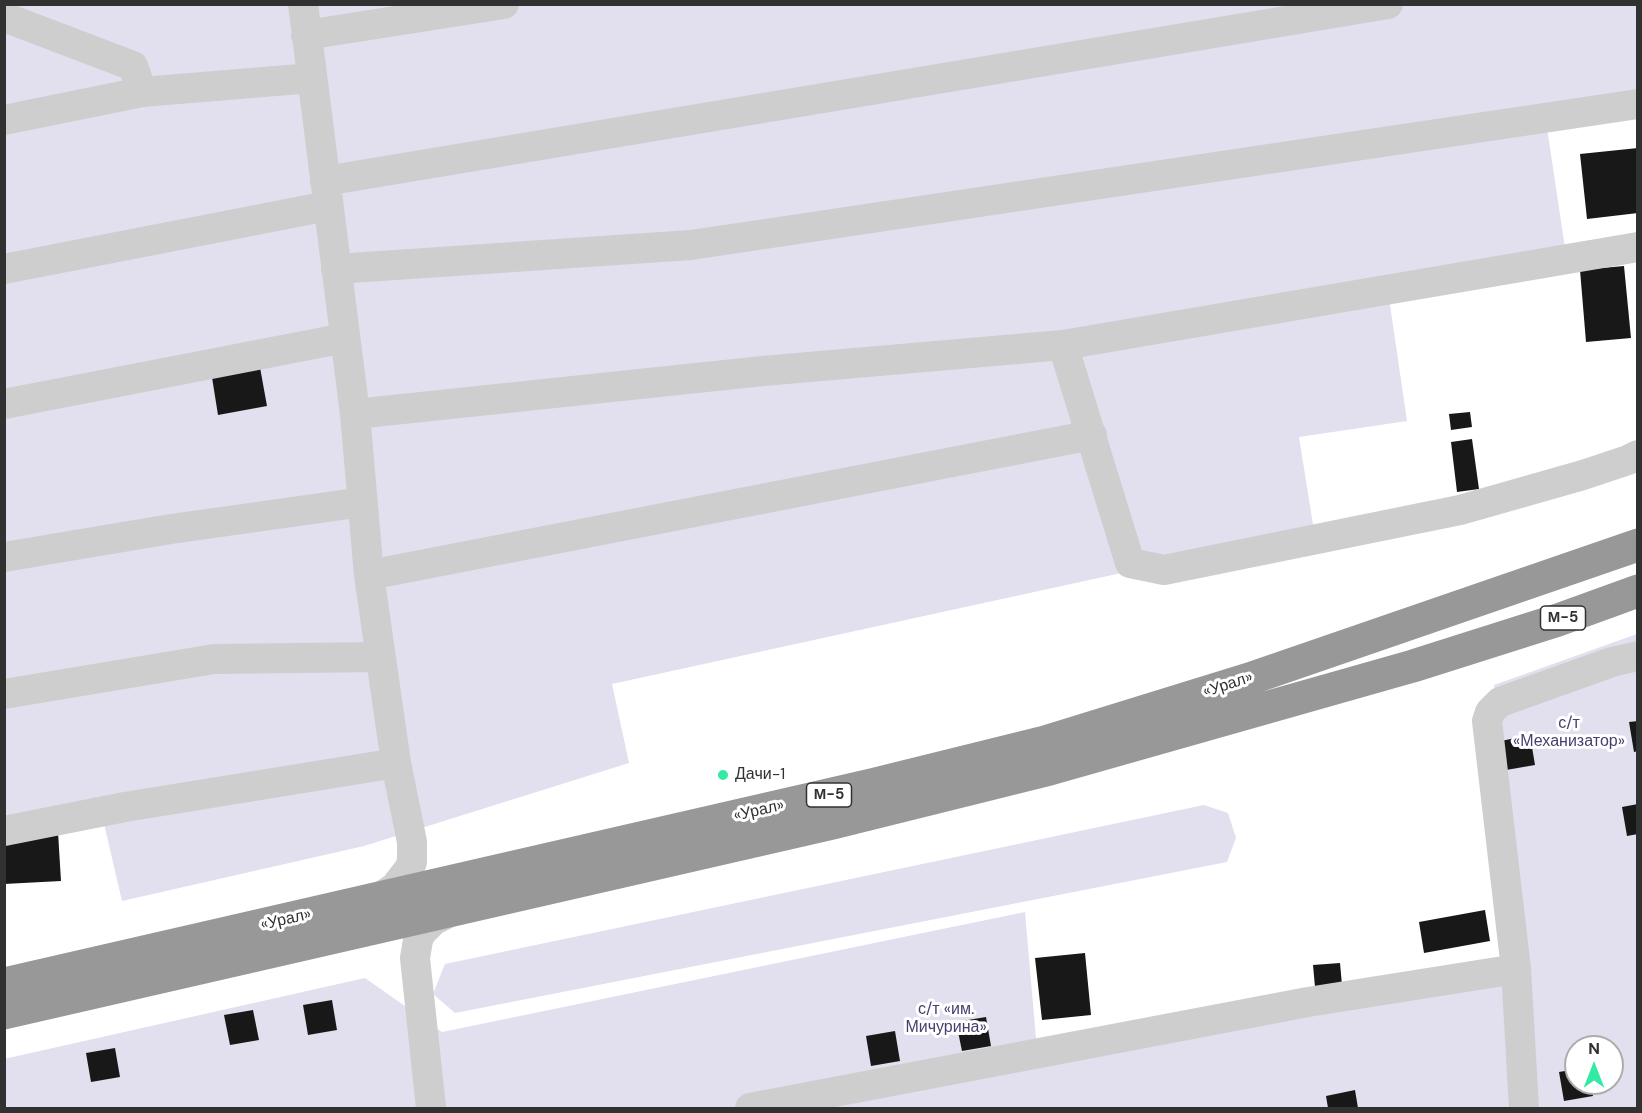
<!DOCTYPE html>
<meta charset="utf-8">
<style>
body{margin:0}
#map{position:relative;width:1642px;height:1113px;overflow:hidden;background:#fff;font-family:"DM Sans",sans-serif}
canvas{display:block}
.frame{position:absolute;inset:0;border:6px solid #313131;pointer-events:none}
.north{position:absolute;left:1564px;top:1035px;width:60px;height:60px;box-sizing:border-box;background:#fff;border:2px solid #adadad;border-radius:50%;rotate:0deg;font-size:16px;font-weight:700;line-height:24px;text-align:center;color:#313131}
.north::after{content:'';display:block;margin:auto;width:21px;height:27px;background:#32eaa4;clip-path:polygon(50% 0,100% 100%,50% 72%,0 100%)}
</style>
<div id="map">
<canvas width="1642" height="1113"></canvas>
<div class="frame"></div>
<div class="north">N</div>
</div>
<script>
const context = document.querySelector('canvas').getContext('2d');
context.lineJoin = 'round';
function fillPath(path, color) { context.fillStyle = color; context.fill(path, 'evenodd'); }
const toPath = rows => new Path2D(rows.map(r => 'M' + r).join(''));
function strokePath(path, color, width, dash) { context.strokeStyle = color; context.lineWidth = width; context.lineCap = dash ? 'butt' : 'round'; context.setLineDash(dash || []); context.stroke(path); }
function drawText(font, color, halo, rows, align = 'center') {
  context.font = font + ' "DM Sans",sans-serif'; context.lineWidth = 6; context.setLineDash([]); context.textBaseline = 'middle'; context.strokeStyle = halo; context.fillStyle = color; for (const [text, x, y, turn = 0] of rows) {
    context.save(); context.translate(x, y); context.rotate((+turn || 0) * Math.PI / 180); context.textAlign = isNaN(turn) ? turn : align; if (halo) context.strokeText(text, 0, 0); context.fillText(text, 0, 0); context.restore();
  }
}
const green = toPath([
 [5,5,1637,5,1637,113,1547,128,1568,268,1389,298,1407,421,1299,437,1314,531,612,684,629,763,364,846,122,901,99,802,5,820],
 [1637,634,1637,1108,1529,1108,1523,972,1494,685],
 [1576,1047,1612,1047,1612,1083,1576,1083],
 [1204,805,1228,813,1236,838,1227,862,455,1013,433,994,445,964],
 [1025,912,1036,1039,1506,961,1515,1108,5,1108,4,1059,365,978,442,1032]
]);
const building = toPath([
 [1638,148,1638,213,1587,219,1580,154],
 [1624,266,1631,338,1586,342,1580,270],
 [259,362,267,406,218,415,211,371],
 [1470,412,1472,427,1451,430,1449,414],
 [1472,439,1479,489,1457,492,1451,442],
 [1638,721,1638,751,1634,752,1629,722],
 [1530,735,1535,765,1506,770,1501,741],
 [1638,804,1638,834,1627,836,1622,807],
 [58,832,61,881,4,884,4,835],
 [1485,910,1490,941,1424,953,1419,922],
 [1085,953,1091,1015,1042,1020,1035,958],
 [1340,963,1342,985,1315,987,1313,965],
 [332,1000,337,1030,308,1035,303,1005],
 [253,1010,259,1040,230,1045,224,1015],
 [986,1017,991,1046,962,1051,956,1022],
 [895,1031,900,1061,871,1066,866,1036],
 [115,1048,120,1077,91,1082,86,1053],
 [1576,1069,1576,1083,1591,1083,1593,1096,1564,1101,1559,1072],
 [1355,1090,1358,1108,1328,1108,1326,1096]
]);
const minor = toPath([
 [303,4,355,414,369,575,396,763,412,842,412,862,409,869,395,887,378,899],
 [4,17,133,66,142,92],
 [306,35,504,4],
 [4,120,142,92,312,78],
 [325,181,1388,4],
 [4,269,328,206],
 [336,269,691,245,1638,104],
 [1063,345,1130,563,1164,570,1460,510,1583,475,1628,460,1638,455],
 [4,404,345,338],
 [355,414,763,371,1063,345,1638,247],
 [4,557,171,529,363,502],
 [369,575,1092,435],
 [4,694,214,659,381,657],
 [4,831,125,807,396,763],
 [431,1108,415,958,418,940,421,933,434,920,452,911],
 [750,1108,1308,1002,1516,969],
 [1524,1108,1516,969,1487,721,1490,712,1500,702,1612,662,1638,656]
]);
const highway = toPath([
 [4,984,871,785,1045,742,1249,679,1638,545],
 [4,1013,833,823,1050,769,1413,666,1558,620,1638,591]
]);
const markers = [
 [723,775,6,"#32eaa4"]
];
const shields = [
 [1563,618,45],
 [829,795,45]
];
const shieldNames = [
 ["М-5",1563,618],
 ["М-5",829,795]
];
const streetNames = [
 ["«Урал»",1228,685,-18],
 ["«Урал»",759,811,-13],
 ["«Урал»",286,920,-13]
];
const parkNames = [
 ["с/т",1569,724],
 ["«Механизатор»",1569,742],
 ["с/т «им.",946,1010],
 ["Мичурина»",946,1028]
];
const poiNames = [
 ["Дачи-1",735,775]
];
fillPath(green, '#e2dfee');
fillPath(building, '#181818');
strokePath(minor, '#cecece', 30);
strokePath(highway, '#989898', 33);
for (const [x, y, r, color] of markers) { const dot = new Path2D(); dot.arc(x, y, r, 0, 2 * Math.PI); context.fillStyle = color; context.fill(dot); strokePath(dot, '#fff', 2); }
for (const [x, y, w] of shields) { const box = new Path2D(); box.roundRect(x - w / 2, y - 12, w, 24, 4.5); context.fillStyle = '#fff'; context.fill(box); strokePath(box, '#313131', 1.5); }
drawText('bold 15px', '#313131', null, shieldNames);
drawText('16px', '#313131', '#fff', streetNames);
drawText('16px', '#483d6f', '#fff', parkNames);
drawText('16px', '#313131', '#fff', poiNames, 'left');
</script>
